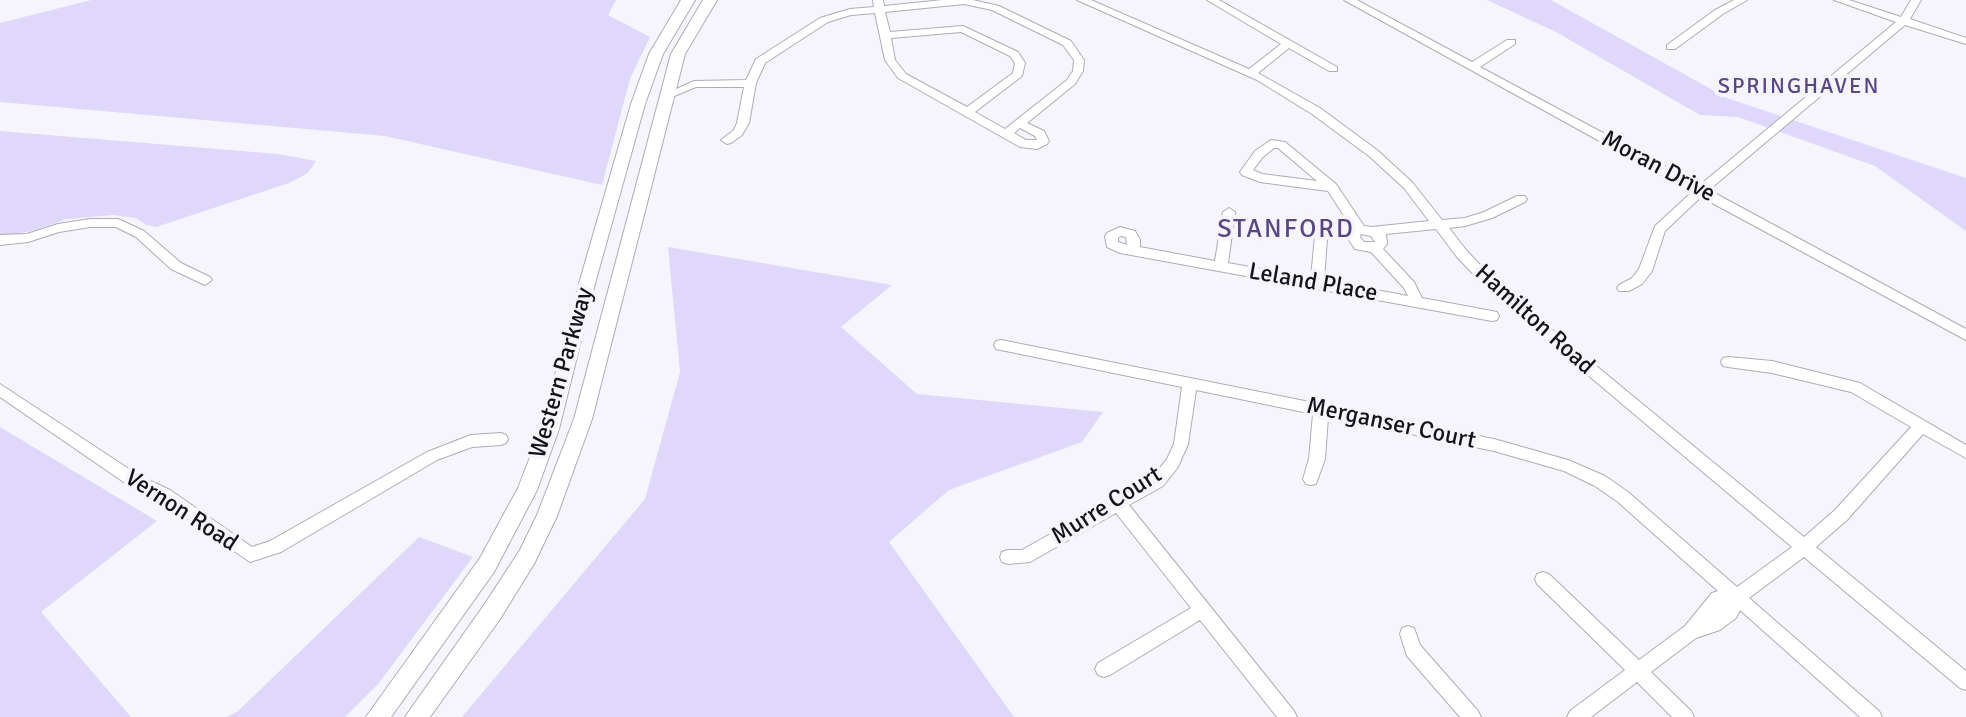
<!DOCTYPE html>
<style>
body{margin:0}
canvas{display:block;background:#f6f4fd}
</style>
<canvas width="1966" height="717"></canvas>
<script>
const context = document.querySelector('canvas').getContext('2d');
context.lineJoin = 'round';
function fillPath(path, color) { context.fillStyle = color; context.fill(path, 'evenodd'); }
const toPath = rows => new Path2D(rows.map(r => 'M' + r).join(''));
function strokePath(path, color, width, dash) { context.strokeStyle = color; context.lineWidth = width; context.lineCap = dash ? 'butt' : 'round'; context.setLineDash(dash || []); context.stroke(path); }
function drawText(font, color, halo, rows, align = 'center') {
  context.font = font + ' Signika,sans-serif'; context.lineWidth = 8; context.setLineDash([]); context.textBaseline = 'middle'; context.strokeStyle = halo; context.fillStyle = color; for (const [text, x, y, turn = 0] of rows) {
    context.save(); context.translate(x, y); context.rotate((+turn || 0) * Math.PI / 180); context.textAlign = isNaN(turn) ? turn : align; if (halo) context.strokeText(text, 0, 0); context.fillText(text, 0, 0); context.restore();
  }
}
const green = toPath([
 [91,0,616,0,608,15,650,37,630,79,602,185,385,136,0,102,0,23],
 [1487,0,1551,0,1727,98,1966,178,1966,231,1875,166,1738,117,1700,115,1556,32],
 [0,131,278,154,316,161,308,173,289,183,156,227,146,225,136,218,113,215,67,219,36,230,12,235,0,234],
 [668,247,892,285,841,327,917,394,1103,412,1082,442,949,490,889,542,1014,717,462,717,645,499,680,372],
 [0,427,157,521,41,612,131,717,0,717],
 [419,537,473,557,379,683,345,717,226,717,237,712]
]);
const minor = toPath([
 [873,0,883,0,884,6,943,0,973,0,999,6,1071,41,1084,60,1083,71,1075,84,1027,123,1044,131,1049,141,1047,144,1037,149,1020,147,898,78,885,60,875,13,851,15,828,22,765,63,756,83,749,123,742,135,731,143,727,144,721,140,734,130,737,123,744,87,696,87,667,99,661,96,694,81,746,80,756,59,820,18,850,9,874,7,873,0],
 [964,4,992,10,1063,45,1074,60,1073,71,1067,80,1005,129,975,112,1022,76,1025,63,1018,52,963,26,890,32,885,12,964,4],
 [961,32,1010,56,1015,63,1013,73,967,107,906,74,895,60,891,38,961,32],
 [1020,128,1035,136,1037,140,1026,140,1014,133,1020,128],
 [1077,0,1091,0,1249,69,1281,44,1207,0,1219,0,1337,67,1337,71,1329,71,1289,48,1258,73,1320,108,1377,150,1412,182,1442,220,1465,218,1484,212,1517,196,1525,196,1527,199,1525,202,1492,218,1465,226,1449,228,1467,251,1504,290,1804,537,1835,510,1911,427,1851,392,1772,373,1728,367,1723,366,1721,362,1723,358,1728,357,1772,361,1860,383,1966,445,1966,458,1923,434,1847,520,1816,547,1966,671,1966,690,1960,688,1804,557,1749,598,1879,711,1882,717,1860,717,1740,610,1736,618,1720,630,1696,638,1651,672,1691,711,1694,717,1672,717,1637,682,1591,717,1567,717,1570,711,1625,670,1537,584,1535,579,1537,574,1543,572,1549,574,1639,660,1685,626,1712,593,1718,591,1618,502,1595,486,1564,471,1494,451,1328,417,1325,459,1316,484,1311,485,1306,484,1303,479,1309,459,1313,414,1196,390,1188,444,1178,467,1163,486,1129,505,1294,711,1297,717,1277,717,1200,620,1110,675,1104,677,1098,675,1095,669,1098,663,1191,608,1116,513,1030,562,1008,564,1002,562,1000,557,1002,552,1008,550,1022,550,1153,476,1167,459,1174,444,1182,387,996,349,994,345,996,341,1001,340,1494,439,1568,460,1605,476,1628,492,1737,587,1792,547,1494,296,1457,257,1436,229,1386,234,1387,244,1383,249,1414,282,1422,298,1492,311,1497,312,1499,316,1497,320,1492,321,1120,253,1107,247,1105,236,1107,233,1120,227,1135,231,1140,240,1140,247,1215,261,1223,212,1229,208,1235,212,1228,263,1311,278,1316,225,1322,221,1328,225,1324,280,1408,296,1404,288,1371,252,1355,249,1347,237,1352,228,1328,191,1260,182,1242,175,1240,172,1255,151,1271,140,1285,142,1336,184,1364,226,1372,227,1429,221,1404,188,1369,156,1312,114,1257,80,1077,0],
 [1274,148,1278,148,1317,181,1262,174,1253,170,1263,157,1274,148],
 [1361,234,1371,236,1375,242,1364,242,1360,237,1361,234],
 [1121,236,1126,237,1127,245,1118,242,1118,238,1121,236],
 [1344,0,1357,0,1472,62,1507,40,1515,40,1515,44,1480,67,1700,185,1896,22,1834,0,1849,0,1901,17,1911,0,1921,0,1910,19,1966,38,1966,44,1905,25,1709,190,1966,329,1966,340,1701,197,1665,231,1652,271,1642,284,1629,291,1619,291,1617,288,1619,285,1632,278,1639,269,1655,226,1692,192,1344,0],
 [1734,0,1747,0,1723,14,1675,49,1667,49,1667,45,1715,10,1734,0],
 [90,219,118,219,144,231,181,263,210,277,212,280,205,285,171,269,136,237,116,227,90,227,59,232,28,242,0,245,0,235,27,234,58,224,90,219],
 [0,384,138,475,170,490,252,547,270,541,427,452,471,435,501,433,506,435,508,439,506,443,501,445,472,447,437,460,281,552,250,562,160,500,128,485,0,397,0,384],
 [1408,626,1414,628,1420,645,1478,711,1481,717,1460,717,1407,656,1400,634,1402,628,1408,626]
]);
const major = toPath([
 [681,0,695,0,663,54,645,104,596,280,559,429,537,490,494,572,391,717,366,717,480,558,518,488,541,429,580,280,631,104,649,54,681,0],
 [703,0,717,0,685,54,592,419,557,516,534,564,500,619,430,717,405,717,484,605,520,550,537,515,574,419,671,54,703,0]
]);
const farNeighbourhoodnames = [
 ["SPRINGHAVEN",1799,87]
];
const streetNames = [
 ["Moran Drive",1658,167,28],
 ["Leland Place",1313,283,10],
 ["Hamilton Road",1534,320,42],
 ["Western Parkway",562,373,-74],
 ["Merganser Court",1391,424,12],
 ["Murre Court",1107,506,-32],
 ["Vernon Road",181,511,33]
];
const neighbourhoodNames = [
 ["STANFORD",1286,230]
];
fillPath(green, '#e0d8fb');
strokePath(minor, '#aeacb6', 2);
strokePath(major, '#aeacb6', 2);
fillPath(minor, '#fff');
fillPath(major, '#fff');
context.letterSpacing = '2px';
drawText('22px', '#594684', '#f6f4fd', farNeighbourhoodnames);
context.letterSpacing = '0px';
drawText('24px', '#141317', '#f6f4fd', streetNames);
context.letterSpacing = '2px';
drawText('26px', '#594684', '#f6f4fd', neighbourhoodNames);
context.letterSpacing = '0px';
</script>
